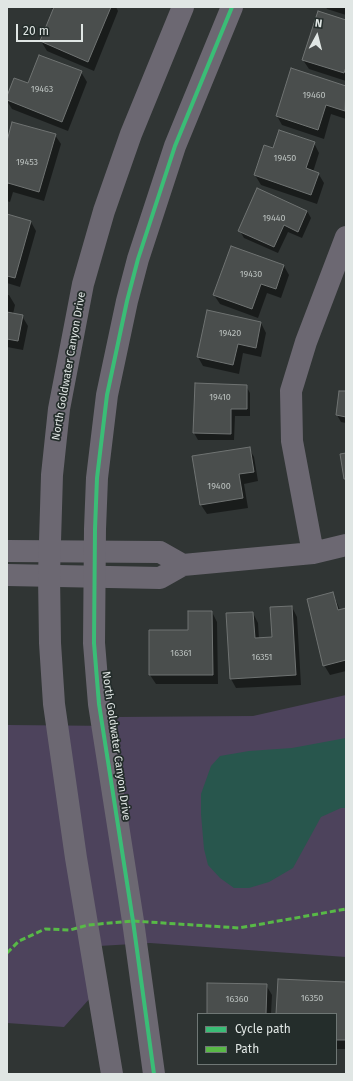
<!DOCTYPE html>
<style>
body{margin:0}
#map{position:relative;width:353px;height:1081px;overflow:hidden;background:#303534;font-family:"Fira Sans",sans-serif}
canvas{display:block}
.frame{position:absolute;inset:0;border:8px solid #e0e6e4;pointer-events:none}
.legend{position:absolute;left:197px;top:1013px;width:140px;height:52px;box-sizing:border-box;background:#242d2b;border:1px solid #6f7775;margin:0;padding:5px 7px;list-style:none;font-size:12px;color:#e0e6e4}
.legend li{display:flex;align-items:center;gap:8px;height:20px}
.legend b{width:20px;border:1px solid #6f7775}
.north{position:absolute;left:297px;top:16px;width:40px;height:40px;-webkit-text-stroke:3px #242d2b;paint-order:stroke;rotate:7deg;font-size:11px;font-weight:700;line-height:16px;text-align:center;color:#e0e6e4}
.north::after{content:'';display:block;margin:auto;width:14px;height:18px;background:#e0e6e4;clip-path:polygon(50% 0,100% 100%,50% 72%,0 100%)}
.scale{position:absolute;left:16px;top:24px;width:67px;height:18px;box-sizing:border-box;border:2px solid #e0e6e4;border-top:0;padding-left:5px;font-size:12px;line-height:14px;white-space:nowrap;color:#e0e6e4;-webkit-text-stroke:3px #242d2b;paint-order:stroke}
</style>
<div id="map">
<canvas width="353" height="1081"></canvas>
<div class="frame"></div>
<ul class="legend">
<li><b style="height:5px;background:#3abd76"></b>Cycle path</li>
<li><b style="height:5px;background:#58b947"></b>Path</li>
</ul>
<div class="north">N</div>
<div class="scale">20 m</div>
</div>
<script>
const context = document.querySelector('canvas').getContext('2d');
context.lineJoin = 'round';
function fillPath(path, color) { context.fillStyle = color; context.fill(path, 'evenodd'); }
const toPath = rows => new Path2D(rows.map(r => 'M' + r).join(''));
function strokePath(path, color, width, dash) { context.strokeStyle = color; context.lineWidth = width; context.lineCap = dash ? 'butt' : 'round'; context.setLineDash(dash || []); context.stroke(path); }
function drawText(font, color, halo, rows, align = 'center') {
  context.font = font + ' "Fira Sans",sans-serif'; context.lineWidth = 3.5; context.setLineDash([]); context.textBaseline = 'middle'; context.strokeStyle = halo; context.fillStyle = color; for (const [text, x, y, turn = 0] of rows) {
    context.save(); context.translate(x, y); context.rotate((+turn || 0) * Math.PI / 180); context.textAlign = isNaN(turn) ? turn : align; if (halo) context.strokeText(text, 0, 0); context.fillText(text, 0, 0); context.restore();
  }
}
const green = toPath([
 [346,695,346,957,150,943,82,947,92,996,64,1027,7,1023,7,725,118,726,117,717,253,716]
]);
const water = toPath([
 [346,738,346,808,341,808,321,817,293,868,269,882,249,888,234,888,220,878,208,865,204,849,201,814,201,794,211,766,220,756,249,751,292,748]
]);
const shadow = toPath([
 [49,7,116,7,118,11,94,71,47,51,41,41,54,10],
 [326,7,346,7,346,15,327,9],
 [346,21,346,81,309,69,303,60],
 [292,69,346,87,346,119,331,114,324,139,282,125,277,116],
 [81,72,87,82,68,131,12,109,7,101,7,98],
 [55,135,61,144,44,201,13,192,10,202,7,201,7,145],
 [314,143,319,153,313,172,318,173,324,183,317,204,261,185,255,175,273,150],
 [307,211,311,218,302,238,288,232,278,253,244,238,240,231],
 [7,215,31,222,36,231,20,287,7,283],
 [284,266,289,275,281,298,267,293,258,318,220,304,214,295],
 [7,295,9,295,15,305,13,314,22,316,28,326,23,350,7,347],
 [261,323,266,333,261,357,243,353,239,374,203,366,198,357],
 [246,386,250,393,250,416,235,416,234,440,198,440,194,433],
 [346,392,346,423,341,422,337,415],
 [249,448,254,457,258,481,244,484,248,508,207,514,201,505],
 [333,593,340,610,346,609,346,671,330,675,324,665],
 [292,607,297,617,301,685,236,688,231,679,253,613,258,623,259,639,273,638],
 [212,612,217,622,218,684,156,684,150,675],
 [346,983,346,1049,336,1049,336,1014,277,1014],
 [266,985,272,995,271,1014,208,1014]
]);
const building = toPath([
 [54,7,111,7,88,62,40,41,54,7],
 [318,11,346,20,346,67,344,73,302,60,318,11],
 [39,55,82,71,62,122,7,100,7,96,14,78,28,83,39,55],
 [291,68,346,86,345,111,326,105,318,130,276,116,291,68],
 [12,122,56,134,39,192,8,183,7,186,7,141,12,122],
 [279,130,315,142,306,168,319,173,311,195,254,175,264,145,273,148,279,130],
 [257,188,307,211,298,232,284,225,274,247,238,231,257,188],
 [7,214,31,221,15,278,7,276,7,214],
 [231,246,284,265,276,289,261,284,252,309,213,295,231,246],
 [207,310,261,322,256,348,238,344,233,365,197,357,207,310],
 [7,312,23,315,18,341,7,339,7,312],
 [195,383,247,385,247,409,231,409,231,434,193,433,195,383],
 [339,391,346,391,346,417,336,415,339,391],
 [250,447,254,472,239,474,243,498,200,505,192,456,250,447],
 [346,453,346,479,344,479,340,454,346,453],
 [333,592,338,610,346,608,346,660,323,666,307,599,333,592],
 [292,606,296,675,230,679,226,613,253,612,255,638,272,637,270,607,292,606],
 [188,611,212,611,213,675,149,675,149,630,188,630,188,611],
 [278,979,346,982,346,1040,336,1040,336,1014,276,1014,278,979],
 [207,983,267,984,266,1014,207,1014,207,983]
]);
const minor = toPath([
 [7,551,160,552,183,565],
 [313,553,292,441,291,391,306,342,346,237],
 [7,575,160,578,183,565,313,553,346,545]
]);
const tertiary = toPath([
 [112,1074,76,858,54,704,50,643,49,575,52,475,59,409,83,284,104,211,131,134,183,7],
 [154,1074,133,921,99,704,94,643,95,529,97,478,107,395,127,301,138,259,175,146,232,7]
]);
const quiet = toPath([
 [7,953,19,941,45,929,70,930,88,925,133,921,239,928,346,909]
]);
const cycleway = toPath([
 [154,1074,133,921,99,704,94,643,95,529,97,478,107,395,127,301,138,259,175,146,232,7]
]);
const numberNames = [
 ["19463",42,89],
 ["19460",314,95],
 ["19450",285,158],
 ["19453",27,162],
 ["19440",274,218],
 ["19430",251,274],
 ["19420",230,333],
 ["19410",220,397],
 ["19400",219,486],
 ["16361",181,653],
 ["16351",262,657],
 ["16350",312,998],
 ["16360",237,999]
];
const streetNames = [
 ["North Goldwater Canyon Drive",69,366,-80],
 ["North Goldwater Canyon Drive",116,746,82]
];
fillPath(green, '#4d435c');
fillPath(water, '#28564d');
fillPath(shadow, '#0007');
fillPath(building, '#4a4e4d');
strokePath(building, '#6f7372', 1);
strokePath(minor, '#6c6872', 22);
strokePath(tertiary, '#6c6872', 22);
strokePath(quiet, '#58b947', 3, [6, 3]);
strokePath(cycleway, '#3abd76', 4);
drawText('9px', '#bac0be', null, numberNames);
drawText('11px', '#e0e6e4', '#242d2b', streetNames);
</script>
